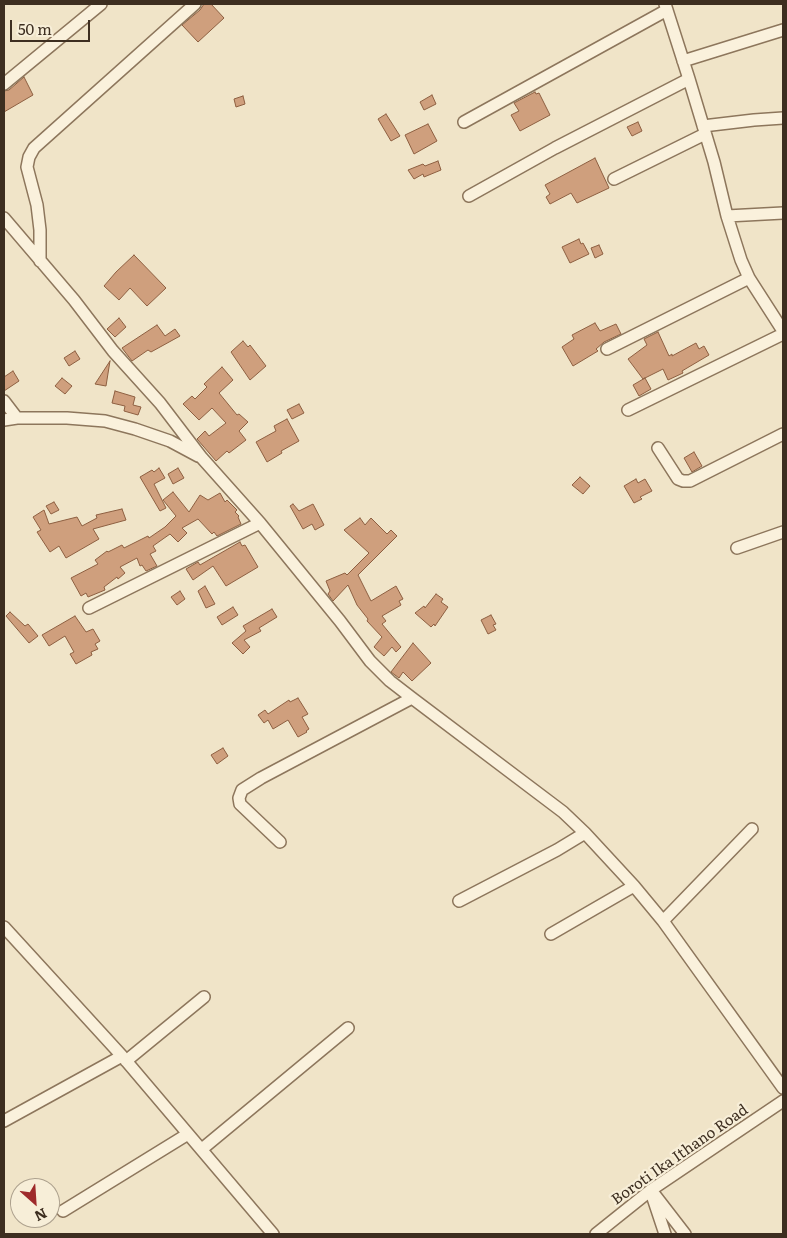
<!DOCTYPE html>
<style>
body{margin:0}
#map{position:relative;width:787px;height:1238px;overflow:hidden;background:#f0e4c8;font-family:Literata,serif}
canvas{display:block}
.frame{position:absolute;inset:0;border:5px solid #3d2e20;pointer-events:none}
.north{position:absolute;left:10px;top:1178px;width:50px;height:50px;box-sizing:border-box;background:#f7eed8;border:1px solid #ada18e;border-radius:50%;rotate:154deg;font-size:14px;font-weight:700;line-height:20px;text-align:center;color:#3d2e20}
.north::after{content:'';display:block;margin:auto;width:18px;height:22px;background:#9e2a2b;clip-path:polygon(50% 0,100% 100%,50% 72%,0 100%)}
.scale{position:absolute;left:10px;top:20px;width:80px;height:22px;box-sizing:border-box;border:2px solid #3d2e20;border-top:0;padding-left:6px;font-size:15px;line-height:18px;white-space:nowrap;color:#3d2e20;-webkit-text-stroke:4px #f7eed8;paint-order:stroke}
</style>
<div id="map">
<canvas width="787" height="1238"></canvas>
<div class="frame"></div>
<div class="north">N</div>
<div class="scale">50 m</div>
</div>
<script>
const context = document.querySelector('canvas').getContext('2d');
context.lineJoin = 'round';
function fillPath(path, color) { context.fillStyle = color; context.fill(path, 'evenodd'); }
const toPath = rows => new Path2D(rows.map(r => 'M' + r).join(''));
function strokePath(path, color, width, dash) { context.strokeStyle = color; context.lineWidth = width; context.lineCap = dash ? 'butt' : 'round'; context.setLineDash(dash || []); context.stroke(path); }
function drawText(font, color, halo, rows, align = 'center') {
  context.font = font + ' Literata,serif'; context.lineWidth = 4.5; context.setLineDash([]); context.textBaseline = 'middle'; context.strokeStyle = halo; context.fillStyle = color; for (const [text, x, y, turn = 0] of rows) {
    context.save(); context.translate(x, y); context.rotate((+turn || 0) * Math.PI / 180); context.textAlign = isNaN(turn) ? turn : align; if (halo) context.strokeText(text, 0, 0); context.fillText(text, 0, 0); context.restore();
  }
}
const building = toPath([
 [204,4,211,4,224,18,198,42,182,25,200,10,204,4],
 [24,77,33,95,4,112,4,91,9,90,24,77],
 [535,92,536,94,539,93,550,115,520,131,511,115,519,111,514,103,535,92],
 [432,95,436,104,424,110,420,102,432,95],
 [243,96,245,104,236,107,234,99,243,96],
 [386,114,400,136,391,141,378,119,386,114],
 [638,122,642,131,632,136,627,127,638,122],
 [428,124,437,141,414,154,405,135,428,124],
 [595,158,609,188,577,203,571,193,550,204,546,197,550,194,545,185,595,158],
 [438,161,441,170,424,177,423,174,414,179,408,170,423,164,425,166,438,161],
 [579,239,581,244,583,243,589,254,570,263,562,247,579,239],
 [599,245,603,254,595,258,591,248,599,245],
 [134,255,166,288,147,306,130,288,119,300,104,286,116,272,134,255],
 [119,318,126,327,115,337,107,329,119,318],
 [595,323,600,331,616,324,621,334,604,342,596,349,598,351,573,366,562,347,574,339,572,335,595,323],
 [157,325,165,336,175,329,180,336,151,352,148,350,132,361,122,348,157,325],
 [658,332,669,356,672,354,672,356,696,343,699,349,704,346,709,355,682,371,683,373,668,380,663,369,643,379,628,359,647,345,644,339,658,332],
 [243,341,248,347,250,345,266,366,250,380,231,352,243,341],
 [75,351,80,359,69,366,64,358,75,351],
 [110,361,106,386,95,384,110,361],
 [222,367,233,380,219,393,237,415,239,414,248,422,239,431,246,440,229,453,227,451,216,461,197,439,205,431,209,436,226,423,212,408,199,420,183,404,192,396,195,399,207,387,204,384,222,367],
 [13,371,19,381,4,391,4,377,13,371],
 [62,378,72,386,65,394,55,386,62,378],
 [645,378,651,389,639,396,633,385,645,378],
 [115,391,135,397,133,405,141,407,138,415,124,411,125,406,112,403,115,391],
 [299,404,304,413,292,419,287,410,299,404],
 [287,419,299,441,281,451,282,453,267,462,256,442,276,431,274,426,287,419],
 [694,452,702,466,692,472,684,458,694,452],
 [159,468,165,478,154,484,166,508,160,511,140,477,152,470,154,472,159,468],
 [178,468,184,478,173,484,168,474,178,468],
 [580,477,590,486,583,494,572,485,580,477],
 [636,479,638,483,645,479,652,491,640,497,642,499,634,503,624,486,636,479],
 [173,492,189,512,200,495,208,500,220,493,225,502,227,500,237,510,235,512,239,516,238,517,241,524,217,536,214,532,212,534,198,519,182,528,187,533,178,542,170,534,153,546,156,551,150,554,157,566,146,571,142,565,140,566,137,558,120,567,125,573,118,579,117,577,104,587,105,590,88,597,86,593,81,596,71,578,98,564,95,560,107,551,108,552,122,545,124,548,148,536,149,538,165,527,176,516,163,500,173,492],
 [54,502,59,510,51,514,46,506,54,502],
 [293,504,299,511,313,504,324,525,315,530,312,524,303,529,290,506,293,504],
 [122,509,126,520,93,529,99,539,66,558,59,546,50,552,37,532,41,530,33,517,44,510,49,524,77,517,82,526,97,518,96,515,122,509],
 [360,518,365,525,371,518,387,534,391,530,397,536,358,575,371,601,396,586,403,599,399,601,401,605,382,616,386,621,382,624,401,647,396,652,392,647,384,656,374,647,382,637,367,621,368,619,357,605,348,585,333,601,328,594,330,591,326,581,345,573,347,575,369,553,344,530,360,518],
 [240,542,242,546,245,545,258,567,226,586,213,566,193,580,186,569,198,562,200,565,240,542],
 [205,586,215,604,206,608,198,591,205,586],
 [180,591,185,599,177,605,171,597,180,591],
 [436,594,443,599,441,602,448,607,435,626,434,624,431,627,415,613,424,606,425,608,436,594],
 [233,607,238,615,222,625,217,617,233,607],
 [272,609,277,617,259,628,261,631,244,640,250,647,243,654,232,643,246,631,243,626,272,609],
 [10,612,25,626,28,624,38,636,29,643,6,616,10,612],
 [491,615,496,624,493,625,496,630,488,634,481,620,491,615],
 [75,616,86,632,93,629,100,641,95,644,98,649,91,652,92,655,76,664,70,654,74,652,65,636,49,646,42,635,75,616],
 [413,643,431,663,412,681,403,672,399,678,391,672,413,643],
 [298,698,308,714,302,717,309,729,306,731,307,732,298,737,288,720,273,729,268,720,264,723,258,715,265,710,268,714,289,700,290,702,298,698],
 [223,748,228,756,217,764,211,755,223,748]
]);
const minor = toPath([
 [665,4,689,79,714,162,727,216,741,260,749,278,783,331],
 [683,61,783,30],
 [4,84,101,4],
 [464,122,667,10],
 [703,126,754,120,783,118],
 [614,179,705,134],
 [469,196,555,148,689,79],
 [727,216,783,213],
 [4,218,74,300,113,351,160,403,202,458,260,523,340,621,370,661,390,681,412,698,563,812,585,833,634,886,663,921,783,1088],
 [40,261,40,230,37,205,27,167,29,157,34,148,195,4],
 [607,349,749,278],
 [4,401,17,418],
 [628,410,783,334],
 [4,420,17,418,67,418,105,421,135,429,170,441,198,456],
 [658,448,678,479,683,481,690,481,783,434],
 [737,548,783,532],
 [89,608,260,523],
 [280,842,240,804,239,798,242,790,261,778,412,698],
 [459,901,557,850,585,833],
 [663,921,752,829],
 [4,927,122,1056,273,1234],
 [551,934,634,886],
 [126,1061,204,997],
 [4,1121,122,1056],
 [202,1149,348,1028],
 [651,1190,685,1234],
 [653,1198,665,1234],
 [63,1211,188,1134],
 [596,1234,651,1190,783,1101]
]);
const streetNames = [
 ["Boroti Ika Ithano Road",680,1155,-35]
];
fillPath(building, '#cf9f7d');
strokePath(building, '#8d5f41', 1);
strokePath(minor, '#8d765c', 14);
strokePath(minor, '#faf1dc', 11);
drawText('15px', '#3d2e20', '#f7eed8', streetNames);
</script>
